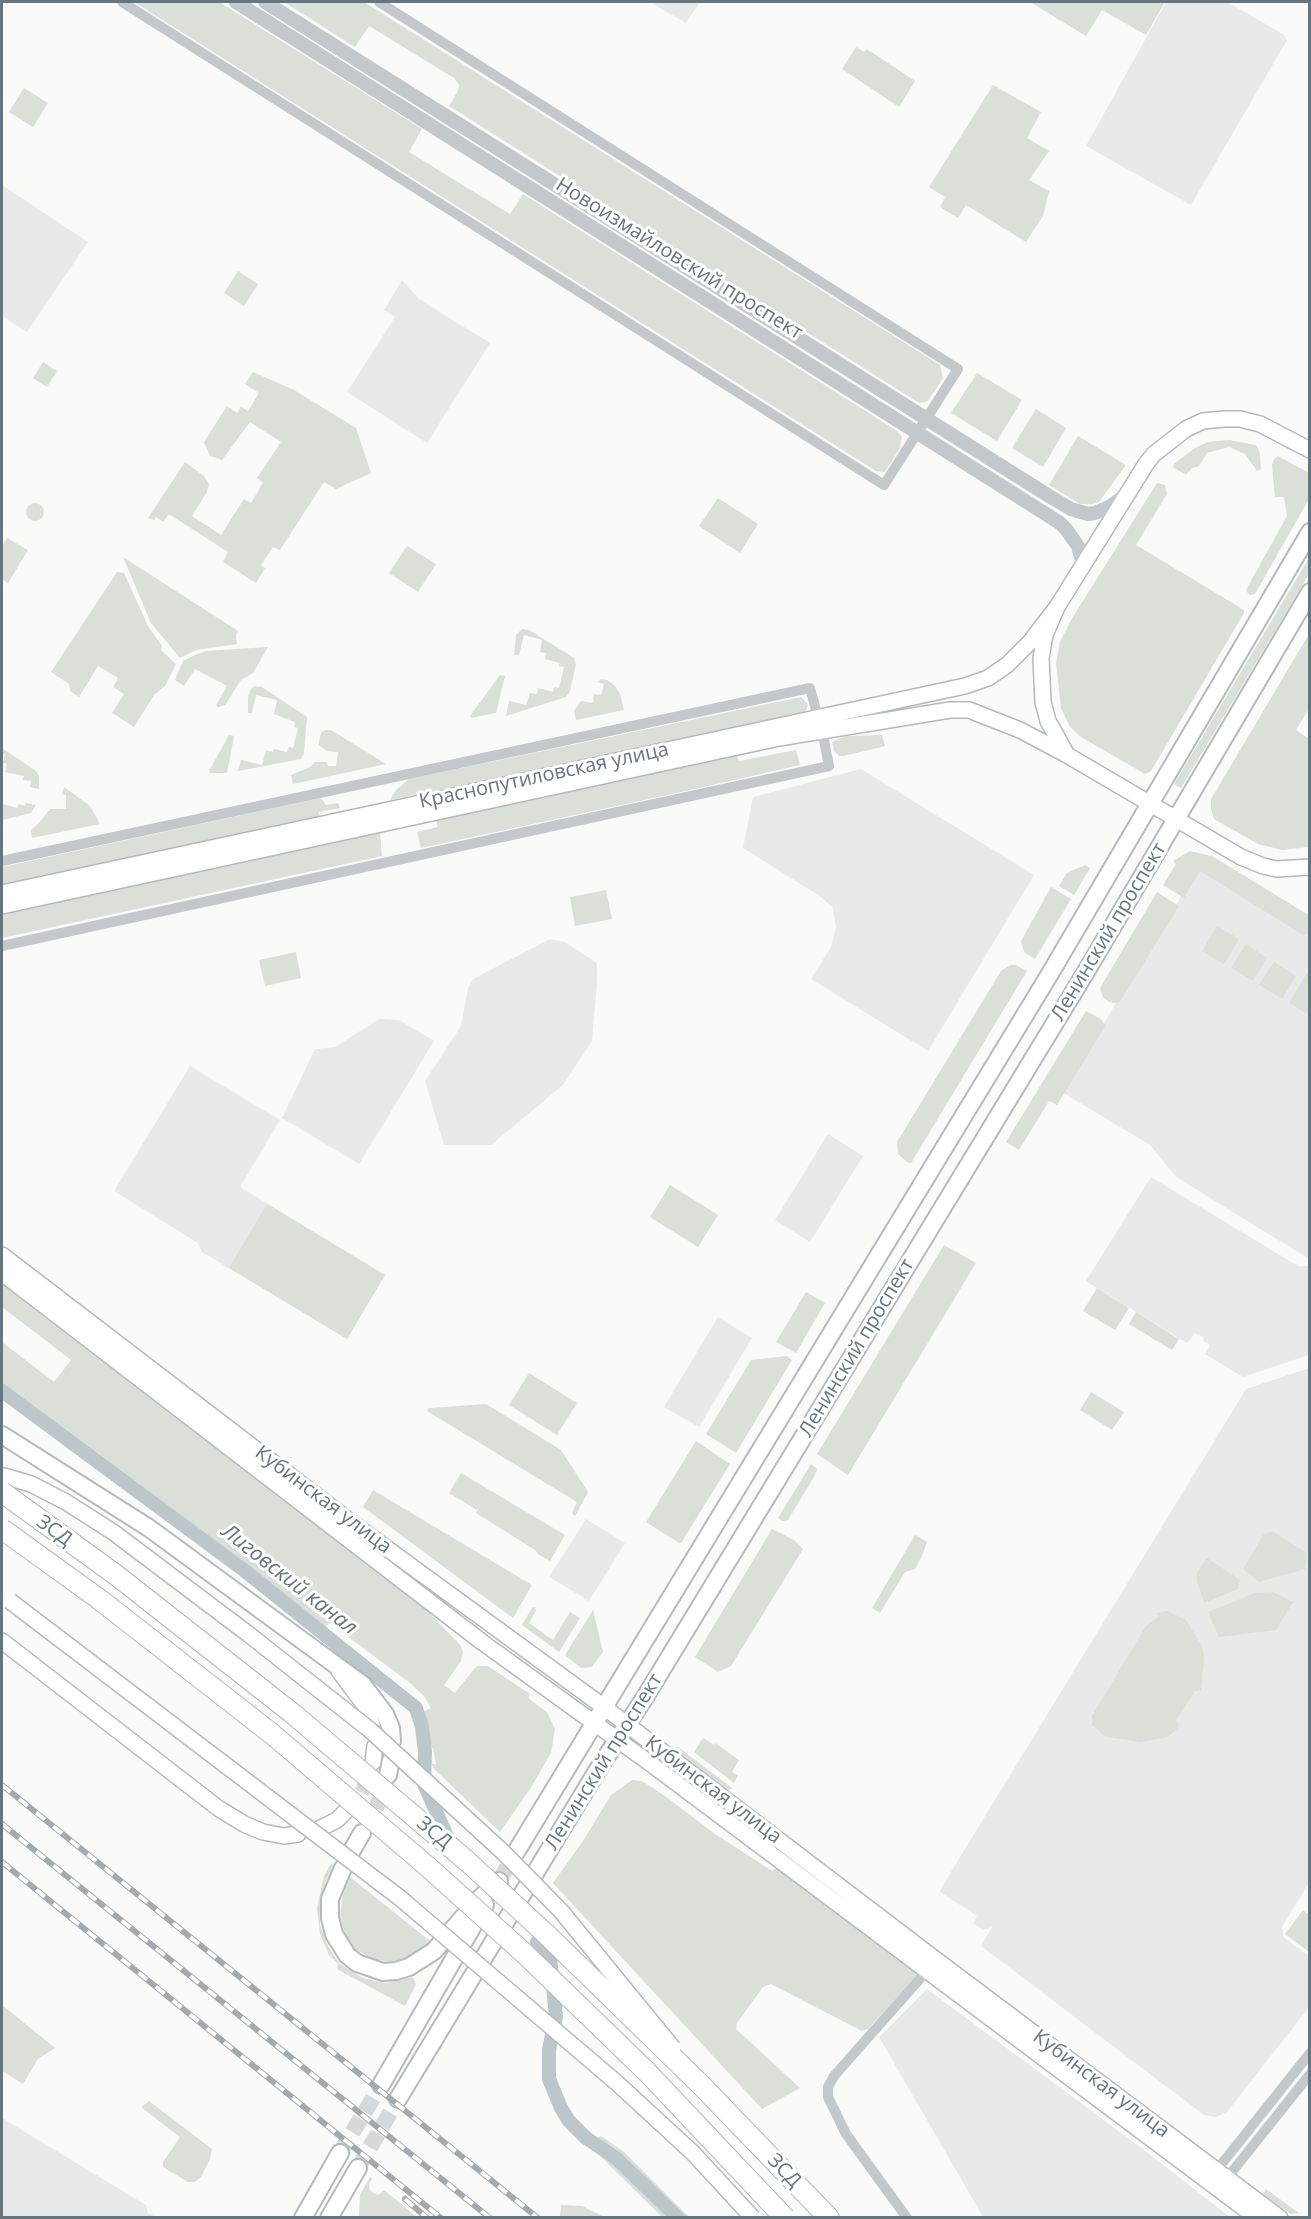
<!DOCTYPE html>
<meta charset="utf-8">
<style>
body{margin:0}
#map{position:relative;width:1311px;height:2219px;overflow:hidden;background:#fafaf8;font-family:"Open Sans",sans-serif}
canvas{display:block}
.frame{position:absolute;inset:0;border:3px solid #657683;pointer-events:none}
</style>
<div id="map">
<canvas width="1311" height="2219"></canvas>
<div class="frame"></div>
</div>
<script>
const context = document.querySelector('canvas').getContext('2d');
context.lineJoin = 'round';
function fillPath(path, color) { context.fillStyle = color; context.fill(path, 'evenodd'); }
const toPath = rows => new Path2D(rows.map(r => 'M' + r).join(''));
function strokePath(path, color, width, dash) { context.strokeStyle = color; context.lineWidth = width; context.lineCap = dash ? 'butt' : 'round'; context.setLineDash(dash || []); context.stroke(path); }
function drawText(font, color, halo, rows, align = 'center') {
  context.font = font + ' "Open Sans",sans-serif'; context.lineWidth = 6; context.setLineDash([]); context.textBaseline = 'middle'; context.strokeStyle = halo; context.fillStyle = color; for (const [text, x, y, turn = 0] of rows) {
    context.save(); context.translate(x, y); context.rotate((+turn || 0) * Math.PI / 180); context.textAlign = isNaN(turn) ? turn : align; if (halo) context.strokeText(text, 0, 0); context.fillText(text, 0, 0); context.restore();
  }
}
const built = toPath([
 [650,2,699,2,699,3,686,23],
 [1166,2,1227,2,1283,34,1287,40,1191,205,1086,146],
 [2,185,88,242,27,332,2,316],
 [402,280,419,299,490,343,427,443,347,392,395,317,384,310],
 [861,769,1034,875,928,1051,811,979,831,947,836,927,833,908,821,897,743,848,753,797],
 [1199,867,1309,934,1309,1259,1176,1177,1150,1145,1062,1092],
 [550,939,565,942,597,963,597,982,592,1041,563,1085,491,1145,444,1145,425,1081,461,1026,468,988,473,979],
 [379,1019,399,1020,434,1041,359,1164,282,1118,315,1049,335,1047],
 [190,1066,280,1120,240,1187,385,1275,347,1339,202,1252,198,1243,114,1191],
 [828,1134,863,1156,810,1242,775,1220],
 [1151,1177,1298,1266,1309,1266,1309,1355,1243,1377,1205,1354,1210,1345,1203,1341,1204,1338,1195,1333,1187,1343,1086,1281],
 [718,1317,752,1338,699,1427,664,1407],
 [1309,1368,1309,1883,1282,1927,1283,1937,1309,1956,1309,2007,1227,2112,1216,2117,1204,2115,981,1946,992,1927,983,1930,973,1923,977,1916,940,1892,943,1885,1246,1389],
 [586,1519,625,1543,589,1601,549,1577],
 [927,1989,1144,2150,1230,2217,983,2217,879,2037],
 [2,2118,146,2205,148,2213,156,2217,2,2217]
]);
const green = toPath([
 [134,2,219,2,422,129,409,152,510,214,523,194,897,431,902,437,900,448,885,472,876,471],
 [284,2,364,2,940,365,943,378,928,401,919,403,449,106,458,91,459,85,454,78,369,26,355,47],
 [1030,2,1165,2,1146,35,1102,10,1086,36],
 [856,47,864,52,867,49,915,81,899,107,842,69],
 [993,85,1041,112,1027,138,1049,151,1029,180,1049,191,1043,216,1026,242,966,205,958,218,940,207,945,197,929,187],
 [24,88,48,103,33,127,9,112],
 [238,271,258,284,244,306,224,293],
 [43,362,57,371,47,387,33,378],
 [253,372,294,390,356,428,371,473,336,489,324,482,280,550,273,547,261,565,265,568,256,583,223,562,228,552,169,514,163,522,156,517,154,520,148,518,185,462,204,476,209,484,207,492,192,516,221,535,244,499,251,503,263,483,257,478,281,442,250,422,222,460,210,456,204,442,227,406,237,413,241,407,248,411,259,393,245,384],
 [977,373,1022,400,997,441,951,413],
 [1036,409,1066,428,1043,467,1012,448],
 [1078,436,1126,465,1099,502,1093,504,1080,504,1049,485],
 [1229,440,1256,445,1260,453,1261,469,1257,471,1245,454,1229,447,1207,453,1199,466,1192,468,1186,475,1173,467,1174,464,1195,448,1208,442],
 [1278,456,1309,473,1309,499,1255,594,1250,595,1246,591,1248,586,1287,516,1284,497,1275,497,1272,465,1274,459],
 [1157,483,1165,485,1167,494,1136,545,1244,610,1244,613,1151,771,1145,774,1081,737,1070,727,1061,708,1056,663,1060,642,1071,620],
 [718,498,758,524,740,553,699,526],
 '26 512a9 9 0 1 1 18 0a9 9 0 1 1-18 0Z',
 [7,538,28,550,8,583,2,579,2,546],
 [407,546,436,564,418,592,389,573],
 [123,557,238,631,236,635,237,644,196,650,180,658,151,623],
 [1309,558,1309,574,1181,788,1174,784],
 [117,572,124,573,148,626,162,646,161,650,176,664,165,686,154,695,134,727,112,713,124,694,113,687,118,678,98,666,79,697,70,691,69,684,51,672],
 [522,629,529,630,574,658,576,664,570,691,566,697,506,716,509,701,526,705,530,693,537,694,538,688,553,692,554,687,559,688,564,667,559,666,560,663,545,659,546,653,540,652,542,640,524,635,519,655,514,655,516,635],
 [1309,634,1309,709,1296,730,1309,739,1309,847,1282,850,1258,844,1214,819,1211,809,1211,799],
 [268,647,253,673,241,680,225,705,218,707,216,705,227,686,195,669,184,686,175,680,183,661,197,654,206,651],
 [500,675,505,676,496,713,471,718,470,716],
 [601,679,607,680,615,686,620,694,624,710,576,720,574,711,581,701,593,703,594,694,601,695,604,684,598,682],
 [255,686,262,687,307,717,304,753,301,759,238,771,241,760,262,765,266,750,273,752,274,749,287,752,289,747,293,748,298,728,294,727,295,722,274,714,277,700,256,695,252,713,248,713,248,696,251,689],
 [801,697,808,704,807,709,803,713,390,800,396,790,409,779],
 [325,730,331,730,386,764,293,784,291,775,310,767,315,762,327,762,328,766,336,766,338,752,327,751,318,745,321,733],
 [229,735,234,736,227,773,210,773,209,771],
 [882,735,885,746,844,756,839,756,834,751,832,742,846,736],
 [2,748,36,771,39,776,39,789,30,787,31,781,23,780,24,776,5,772,7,764,3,763,5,754,2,753],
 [796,750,800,765,677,793,421,848,417,832,438,827,436,820,737,755,739,761],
 [64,787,90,806,100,824,32,838,31,830,39,823,50,809,66,809,66,795,62,794],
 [321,798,326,805,338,803,340,808,319,812,320,817,2,886,2,867],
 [26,803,36,805,31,813,2,820,2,804,17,808,19,804,25,806],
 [380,832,382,856,2,938,2,913],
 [1190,851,1212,856,1307,914,1309,916,1309,933,1303,935,1200,871,1184,898,1163,885,1176,864,1173,861],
 [1085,865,1090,868,1074,895,1059,886,1067,873],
 [1051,887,1071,899,1035,959,1024,952,1021,941],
 [606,890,612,919,575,926,570,897],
 [1157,892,1179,906,1121,1000,1116,1003,1109,1002,1103,997,1100,988],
 [1217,926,1239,939,1224,964,1202,951],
 [1246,944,1267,958,1253,981,1231,968],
 [296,952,301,978,265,986,259,960],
 [1274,962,1296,976,1282,999,1259,985],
 [1010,965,1016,965,1027,971,911,1163,907,1162,898,1154,897,1142,1001,971],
 [1307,973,1309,976,1309,1015,1289,1003],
 [1086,1011,1101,1019,1105,1025,1104,1028,1057,1105,1049,1101,1019,1150,1006,1142],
 [670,1185,718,1215,698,1247,650,1217],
 [267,1204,385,1275,347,1339,229,1268],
 [944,1245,976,1263,848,1475,817,1454],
 [2,1283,416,1599,461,1646,463,1652,461,1661,444,1685,455,1693,474,1669,478,1666,488,1666,530,1694,528,1698,547,1712,555,1729,551,1753,530,1789,500,1832,433,1768,432,1764,436,1764,433,1748,430,1747,423,1712,431,1708,424,1696,410,1683,330,1623,324,1627,48,1417,2,1385,2,1342,54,1382,71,1360,2,1307],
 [1097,1288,1129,1308,1115,1330,1083,1311],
 [806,1292,825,1303,796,1353,776,1342],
 [1136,1312,1179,1339,1172,1350,1129,1324],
 [787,1356,792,1360,736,1453,706,1434,751,1360],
 [529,1373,577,1403,557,1435,509,1405],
 [1091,1392,1124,1412,1112,1430,1080,1410],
 [486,1404,561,1450,588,1492,575,1516,572,1513,577,1502,427,1411,429,1408],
 [696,1441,730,1464,681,1543,679,1543,646,1522],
 [811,1464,817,1469,815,1475,788,1520,782,1521,778,1518],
 [461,1473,565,1535,550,1561,538,1554,535,1550,476,1513,481,1504,477,1510,449,1493],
 [373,1490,532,1585,513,1618,363,1507],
 [772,1529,794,1540,803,1549,731,1666,718,1672,695,1657],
 [1272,1531,1307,1553,1305,1569,1259,1582,1243,1569,1263,1535],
 [915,1535,927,1542,922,1556,915,1569,905,1572,880,1613,872,1608],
 [1207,1558,1240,1580,1238,1589,1204,1603,1197,1581,1197,1573],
 [1273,1592,1293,1602,1276,1630,1219,1637,1208,1612,1255,1593],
 [535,1607,536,1610,529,1623,553,1640,570,1612,580,1618,559,1652,522,1625,532,1608],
 [593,1610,603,1652,592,1667,581,1668,565,1655],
 [1168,1611,1186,1620,1202,1646,1204,1658,1201,1690,1195,1691,1176,1720,1179,1724,1177,1729,1168,1737,1141,1742,1106,1737,1091,1724,1093,1722,1092,1716,1146,1626,1158,1617,1156,1613],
 [703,1738,714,1745,715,1743,739,1760,732,1772,738,1776,734,1783,694,1752],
 [674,1747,678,1747,732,1788,730,1790,726,1791,672,1750],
 [632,1780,642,1781,665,1796,715,1834,772,1871,776,1867,918,1974,868,2029,862,2031,771,1984,763,1987,737,2023,736,2029,800,2088,762,2109,553,1883,583,1841,611,1795],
 [331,1863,334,1866,326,1880,320,1910,320,1925,329,1948,340,1964,363,1978,386,1983,413,1977,416,1985,405,2006,337,1969,338,1964,329,1955,320,1934,317,1908,324,1876],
 [350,1877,430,1941,419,1952,420,1954,396,1964,394,1962,372,1959,354,1948,345,1935,340,1916,343,1894],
 [1303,1910,1309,1915,1309,1952,1285,1934],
 [2,2005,55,2048,38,2059,23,2084,2,2071],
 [149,2101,212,2149,210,2159,201,2177,195,2182,188,2182,163,2167,163,2162,180,2137,141,2107],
 [601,2136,624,2152,689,2217,662,2217,590,2146,592,2141],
 [370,2177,372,2179,369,2184,370,2191,378,2195,384,2190,417,2217,359,2217,360,2195],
 [1266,2189,1299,2213,1291,2214,1263,2194],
 [561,2205,582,2206,604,2217,560,2217]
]);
const canal = toPath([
 [2,1391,245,1571,416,1708,422,1727,425,1752,424,1784,450,1843],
 [537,1942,550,1957,556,2016,549,2050,549,2079,561,2108,569,2121,586,2138,616,2158,678,2218]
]);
const secondaryTunnel = toPath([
 [347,1810,358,1799,369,1778,371,1769]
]);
const primaryTunnel = toPath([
 [365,1830,374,1814,387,1779],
 [499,1881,516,1852],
 [340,2153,381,2085],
 [358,2168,398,2099]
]);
const minor = toPath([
 [122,2,884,485,958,369,379,2],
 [2,861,810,688,818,717],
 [2,946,829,766,822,730],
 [1215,2176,1216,2171,1310,2053],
 [1223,2181,1227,2178,1310,2074],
 [907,2218,846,2134,828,2097,828,2087,834,2076,926,1972]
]);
const tertiary = toPath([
 [236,2,1060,523,1066,529,1078,546,1083,565],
 [265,2,1049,496,1071,509,1088,514,1095,513,1109,507,1125,496]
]);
const secondary = toPath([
 [1067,755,1048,721,1043,702,1041,658,1045,635,1057,607,1146,464,1154,454,1186,429,1203,421,1224,419,1240,419,1260,424,1310,450],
 [2,893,965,686,988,678,1007,665,1030,642,1057,607],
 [2,906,779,738,950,710,969,710,1020,730,1067,755,1241,857,1263,866,1277,869,1310,867],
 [2,1255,348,1520,604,1707,935,1959,1280,2218],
 [2,1273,482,1642,651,1764,1257,2218],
 [4,1476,31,1484,66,1502,113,1532,247,1633],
 [2,1641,218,1808,244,1824,263,1832,284,1836,298,1834],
 [339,1671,365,1706,372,1724],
 [373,1762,375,1746],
 [319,1829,337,1820,345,1812]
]);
const primary = toPath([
 [2,1435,149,1528,363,1685,385,1714,391,1728,392,1741],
 [388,1775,391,1760],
 [351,1852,362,1833],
 [516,1852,1048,977,1310,532],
 [343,1868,330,1899,330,1918,334,1934,347,1955,357,1963,383,1972,396,1971,409,1967,434,1951,477,1901,499,1881],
 [381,2085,485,1905],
 [398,2099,597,1771,647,1694,1084,975,1310,592],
 [303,2218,340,2153],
 [329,2218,358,2168]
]);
const motorway = toPath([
 [702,2086,829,2218]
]);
const rail = toPath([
 [2,1785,538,2218],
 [2,1824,490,2218],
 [2,1862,441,2218],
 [405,2199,427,2218]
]);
const secondaryBridge = toPath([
 [10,1601,400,1898,617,2083,693,2153,753,2218],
 [247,1633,370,1730,504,1853,561,1911,673,2048]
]);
const motorwayBridge = toPath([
 [2,1492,116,1575,292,1713,468,1862,545,1933,702,2086],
 [2,1529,99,1599,272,1734,427,1866,525,1954,647,2072,785,2218]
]);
const streetNames = [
 ["Новоизмайловский проспект",679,259,32],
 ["Краснопутиловская улица",544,776,-12],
 ["Ленинский проспект",1109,932,-59],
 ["Ленинский проспект",857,1348,-59],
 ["Кубинская улица",323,1500,37],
 ["ЗСД",54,1531,36],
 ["Ленинский проспект",604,1762,-58],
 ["Кубинская улица",713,1790,37],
 ["ЗСД",434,1833,40],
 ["Кубинская улица",1101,2084,37],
 ["ЗСД",784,2171,46]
];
const waterNames = [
 ["Лиговский канал",289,1580,38]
];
fillPath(built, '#e8e9e9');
fillPath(green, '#dadfd7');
strokePath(canal, '#bbc7cb', 14);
strokePath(secondaryTunnel, '#d5d9db', 15, [15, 8]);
strokePath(primaryTunnel, '#d5d9db', 16, [16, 8]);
strokePath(secondary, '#b3babf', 18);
strokePath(primary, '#b5babe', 20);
strokePath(motorway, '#b4b9bd', 22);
strokePath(minor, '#c3c8cc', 10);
strokePath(tertiary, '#c3c8cc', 14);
strokePath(secondary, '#fff', 15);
strokePath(primary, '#fff', 16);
strokePath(motorway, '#fff', 20);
strokePath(rail, '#a2aab0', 6);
strokePath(rail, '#fff', 4, [11]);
strokePath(secondaryBridge, '#b3babf', 18, []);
strokePath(motorwayBridge, '#b4b9bd', 22, []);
strokePath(secondaryBridge, '#fff', 15);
strokePath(motorwayBridge, '#fff', 20);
drawText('20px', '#657683', '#fff', streetNames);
drawText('italic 21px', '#60757c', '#fff', waterNames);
</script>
